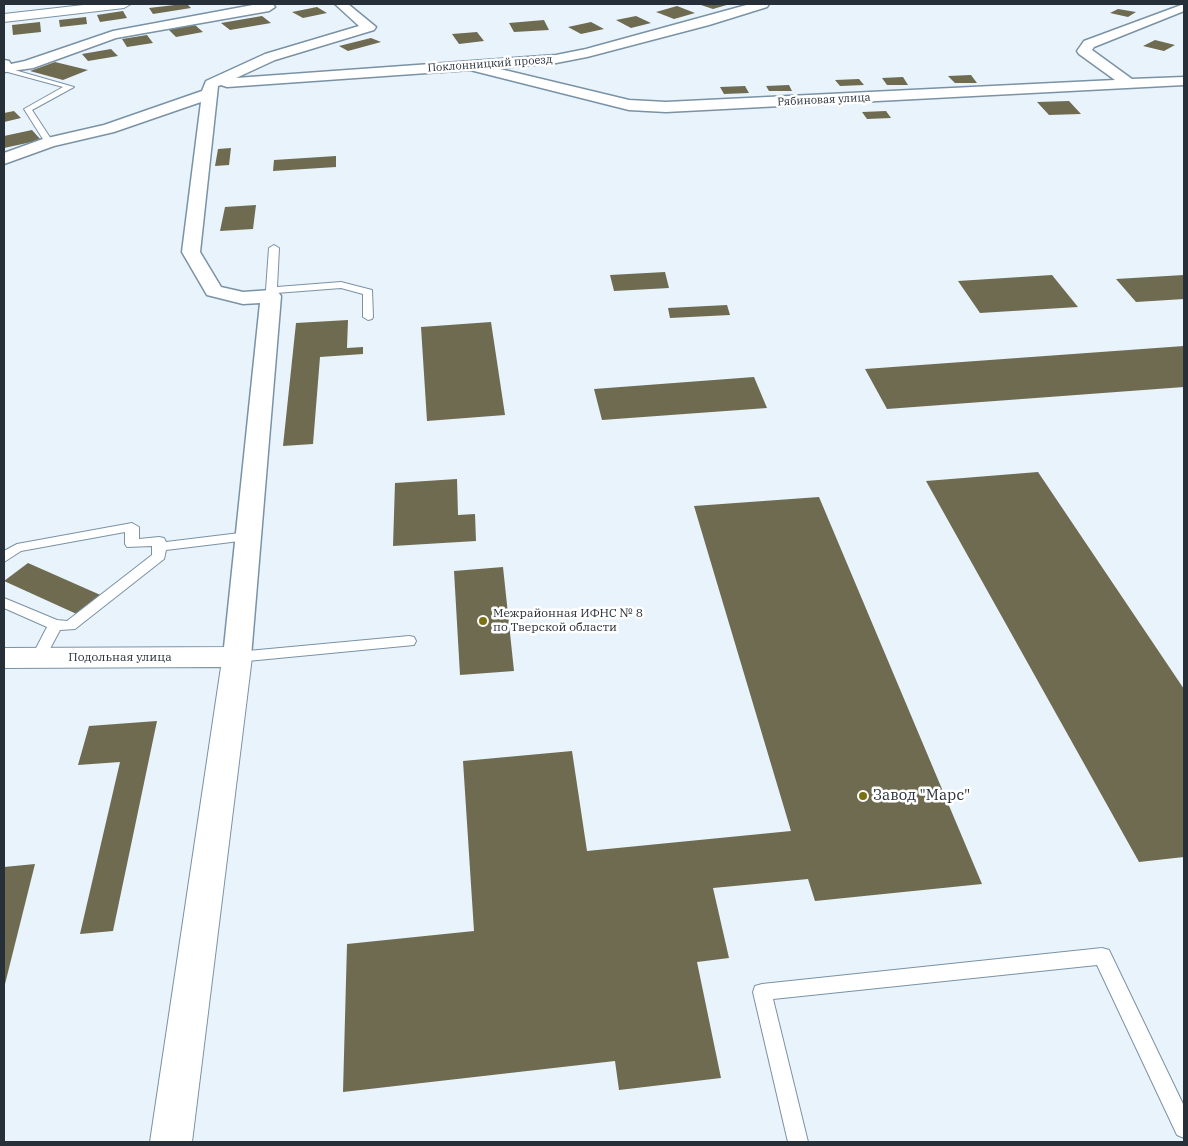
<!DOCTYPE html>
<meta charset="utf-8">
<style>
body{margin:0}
#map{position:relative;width:1188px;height:1146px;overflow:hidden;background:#e9f3fb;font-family:"IBM Plex Serif",serif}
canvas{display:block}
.frame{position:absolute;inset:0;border:5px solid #273038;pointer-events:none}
</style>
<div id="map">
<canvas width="1188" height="1146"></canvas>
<div class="frame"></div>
</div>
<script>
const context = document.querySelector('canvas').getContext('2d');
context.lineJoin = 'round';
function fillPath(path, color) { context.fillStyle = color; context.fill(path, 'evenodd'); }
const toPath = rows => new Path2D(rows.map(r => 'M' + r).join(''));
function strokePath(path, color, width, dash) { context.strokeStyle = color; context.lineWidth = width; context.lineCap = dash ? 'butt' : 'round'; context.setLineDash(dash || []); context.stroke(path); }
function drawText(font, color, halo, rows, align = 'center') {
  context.font = font + ' "IBM Plex Serif",serif'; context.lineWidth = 5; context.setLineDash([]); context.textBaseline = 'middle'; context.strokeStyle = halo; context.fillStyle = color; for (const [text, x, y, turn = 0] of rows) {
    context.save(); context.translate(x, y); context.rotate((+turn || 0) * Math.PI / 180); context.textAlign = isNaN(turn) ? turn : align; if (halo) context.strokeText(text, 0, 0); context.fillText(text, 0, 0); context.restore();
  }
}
const building = toPath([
 [183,4,187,4,191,8,153,14,149,8],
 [698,4,730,4,713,9],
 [677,6,695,13,674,19,656,12],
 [317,7,327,13,303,18,292,12],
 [1118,9,1136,12,1128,17,1110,13],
 [123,11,127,18,100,22,97,15],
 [262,16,271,23,230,30,221,23],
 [636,16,651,23,631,28,616,20],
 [86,17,87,24,60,27,59,20],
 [544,20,549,30,514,32,509,23],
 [40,22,41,32,13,35,12,25],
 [591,22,604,29,581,34,568,27],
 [195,25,203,32,176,37,168,29],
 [477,32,484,41,459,44,452,34],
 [147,35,153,43,127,47,122,39],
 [371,38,381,42,348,51,339,46],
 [1155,40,1175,45,1164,51,1143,46],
 [111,49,118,56,88,61,82,54],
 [55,62,88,70,63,80,30,71],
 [971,75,977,83,955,83,948,76],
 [903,77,908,85,887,85,882,78],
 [859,79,864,85,840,86,835,80],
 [789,85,792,91,769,91,766,86],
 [745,86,749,93,724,94,720,87],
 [1069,101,1081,114,1049,115,1037,102],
 [14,111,21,118,4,122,4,113],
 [886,111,891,118,867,119,862,112],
 [32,130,41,140,4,148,4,136],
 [231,148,229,165,215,166,218,149],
 [336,156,336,167,273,171,274,160],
 [256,205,253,229,220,231,225,207],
 [665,272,669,288,614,291,610,275],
 [1052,275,1078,307,980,313,958,281],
 [1184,275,1184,299,1136,302,1116,279],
 [727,305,730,315,670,318,668,308],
 [348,320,347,348,363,347,363,354,320,357,313,444,283,446,296,323],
 [491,322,505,415,427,421,421,327],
 [1184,346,1184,387,887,409,865,369],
 [754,377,767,408,602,420,594,389],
 [1038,472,1184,689,1184,857,1139,862,926,481],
 [457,479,458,515,475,514,476,541,393,546,395,483],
 [819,497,982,884,815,901,808,879,713,888,729,958,697,962,721,1078,619,1090,615,1061,343,1092,347,944,474,931,463,761,572,751,587,851,791,831,694,506],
 [28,563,105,597,81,616,4,581],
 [503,567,514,671,460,675,454,571],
 [157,721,113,931,80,934,120,762,78,765,89,726],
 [35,864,4,988,4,867]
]);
const service = toPath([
 [4,67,74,87,32,110,53,142,52,144,46,144,24,109,63,87,4,71,4,67],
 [274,245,279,248,277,287,341,282,372,290,373,317,372,319,368,320,363,317,363,294,341,288,276,293,275,298,267,298,266,290,269,248,274,245],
 [132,523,139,527,139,539,159,537,164,538,166,542,248,532,255,536,248,540,166,550,164,559,75,629,60,630,43,662,38,663,33,662,31,658,47,627,4,608,4,598,57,620,67,621,152,555,152,546,127,547,125,544,125,532,21,551,4,562,4,551,17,544,132,523],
 [409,636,414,637,416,641,414,645,237,662,232,661,230,657,232,653,237,652,409,636],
 [1102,948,1109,950,1184,1106,1184,1138,1177,1135,1097,965,773,999,808,1142,788,1142,753,992,755,986,762,984,1102,948]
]);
const minor = toPath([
 [258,4,273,4,275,7,269,11,116,38,33,68,4,72,4,60,9,61,11,64,25,61,113,31,258,4],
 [335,4,348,4,376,27,374,30,275,60,236,78,556,55,586,49,750,4,769,4,767,7,709,25,587,57,556,63,496,68,629,100,666,102,1115,80,1079,54,1077,51,1084,41,1184,4,1184,11,1094,47,1092,50,1132,79,1184,77,1184,85,666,112,629,110,470,70,227,87,221,85,218,86,200,252,221,287,243,292,271,290,278,292,281,296,251,657,247,664,237,667,227,664,223,657,260,303,243,304,207,295,182,252,201,102,114,132,54,146,4,164,4,153,43,139,104,125,202,91,206,81,265,54,359,26,335,4]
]);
const tertiary = toPath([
 [92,4,131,4,124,8,4,22,4,14,92,4],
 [237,647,247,650,252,657,192,1142,150,1142,221,667,4,668,4,648,237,647]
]);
const markers = [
 [483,621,5,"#7a7111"],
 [863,796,5,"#7a7111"]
];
const farStreetnames = [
 ["Поклонницкий проезд",490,64,-4],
 ["Рябиновая улица",824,100,-3]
];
const poiNames = [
 ["Межрайонная ИФНС № 8",493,614],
 ["по Тверской области",493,628]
];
const streetNames = [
 ["Подольная улица",120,658]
];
const nearPoinames = [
 ["Завод \"Марс\"",873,796]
];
fillPath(building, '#6e6b51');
strokePath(service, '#7a92a5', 2);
strokePath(minor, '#7a92a5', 3);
strokePath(tertiary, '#7a92a5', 2);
fillPath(service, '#fff');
fillPath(minor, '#fff');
fillPath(tertiary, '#fff');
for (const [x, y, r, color] of markers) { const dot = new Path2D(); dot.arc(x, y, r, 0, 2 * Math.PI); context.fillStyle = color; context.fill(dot); strokePath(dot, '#fff', 2); }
drawText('11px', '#273038', '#fff', farStreetnames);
drawText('12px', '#273038', '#fff', poiNames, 'left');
drawText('12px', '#273038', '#fff', streetNames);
drawText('15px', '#273038', '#fff', nearPoinames, 'left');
</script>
